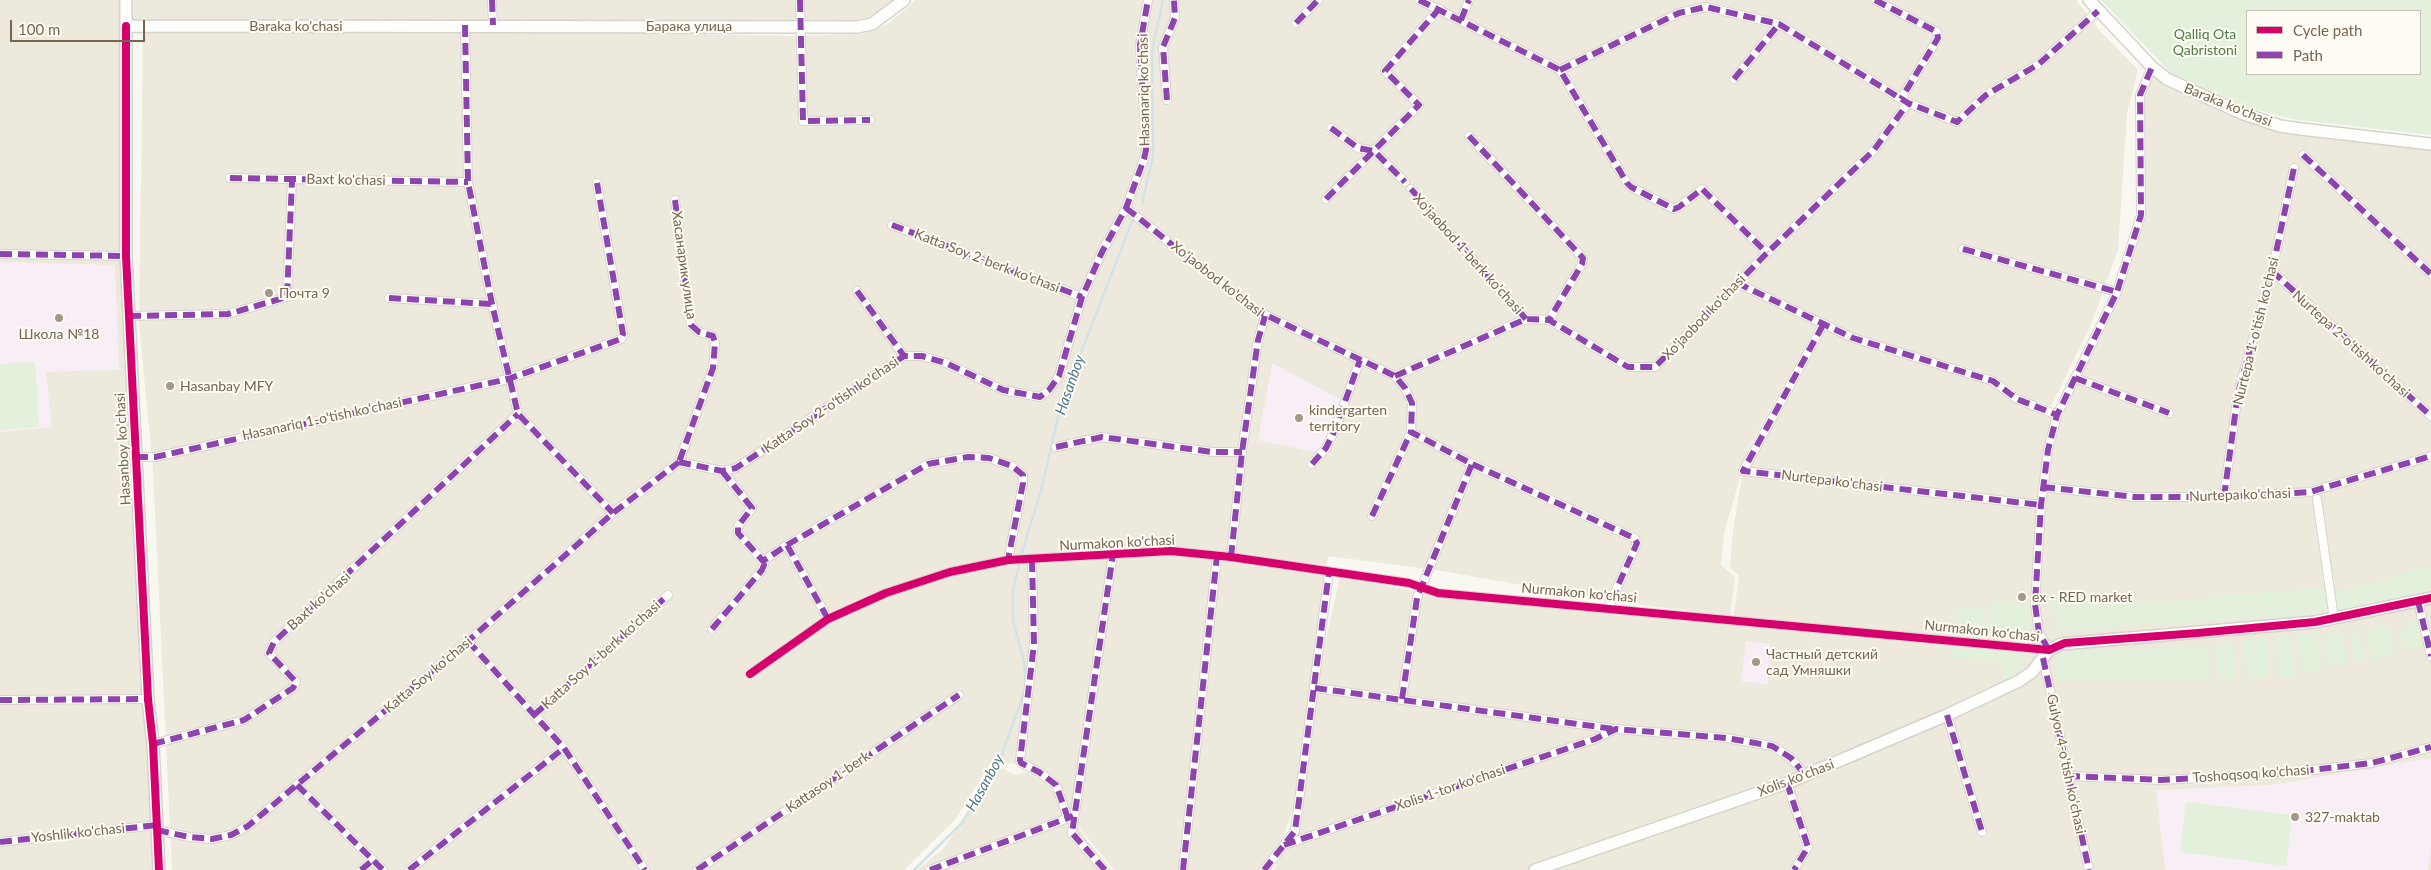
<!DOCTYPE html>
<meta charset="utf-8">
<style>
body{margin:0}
#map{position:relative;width:2431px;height:870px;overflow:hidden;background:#f8f7f0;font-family:Lato,sans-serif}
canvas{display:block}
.legend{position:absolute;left:2246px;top:10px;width:175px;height:65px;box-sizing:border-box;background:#fefcf4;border:1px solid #c8c0b2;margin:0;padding:6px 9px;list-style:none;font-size:15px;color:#776550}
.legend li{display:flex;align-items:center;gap:10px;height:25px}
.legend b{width:25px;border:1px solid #c8c0b2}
.scale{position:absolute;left:10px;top:20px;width:135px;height:22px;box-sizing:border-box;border:2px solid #776550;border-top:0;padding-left:6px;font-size:15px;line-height:18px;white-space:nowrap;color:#776550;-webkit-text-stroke:4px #fefcf4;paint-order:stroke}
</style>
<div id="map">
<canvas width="2431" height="870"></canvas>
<ul class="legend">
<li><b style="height:6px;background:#d6006c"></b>Cycle path</li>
<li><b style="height:6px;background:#8e44ad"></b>Path</li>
</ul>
<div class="scale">100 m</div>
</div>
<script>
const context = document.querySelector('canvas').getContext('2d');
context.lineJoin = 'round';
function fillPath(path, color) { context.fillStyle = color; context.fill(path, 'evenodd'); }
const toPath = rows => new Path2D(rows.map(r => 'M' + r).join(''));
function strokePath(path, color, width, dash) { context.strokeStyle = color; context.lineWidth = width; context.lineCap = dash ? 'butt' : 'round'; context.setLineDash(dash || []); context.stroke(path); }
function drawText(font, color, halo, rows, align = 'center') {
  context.font = font + ' Lato,sans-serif'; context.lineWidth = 4; context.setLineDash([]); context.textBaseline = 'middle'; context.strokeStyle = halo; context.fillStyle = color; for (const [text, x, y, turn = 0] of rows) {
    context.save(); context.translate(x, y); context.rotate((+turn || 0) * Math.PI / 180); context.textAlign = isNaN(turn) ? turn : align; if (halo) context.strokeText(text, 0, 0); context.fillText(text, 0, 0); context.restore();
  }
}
const residential = toPath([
 [0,0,898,0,870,19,856,23,124,23,126,256,159,870,0,870],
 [916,0,2076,0,2101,32,2138,70,2127,113,2118,250,2090,327,2051,406,2023,396,1987,373,1859,336,1821,318,1749,447,1724,533,1721,565,1735,577,1730,616,1626,603,1436,570,1328,556,1295,803,1281,843,1263,870,1114,870,1080,828,1053,781,1026,765,991,762,955,820,904,870,172,870,153,469,139,324,143,31,458,29,794,36,861,34,888,24],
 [2152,67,2280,126,2431,144,2431,870,1274,870,1284,845,1298,800,1315,688,1340,577,1437,595,1733,620,1739,576,1730,567,1733,531,1743,471,1823,325,1993,381,2017,399,2057,415,2117,292,2141,215,2140,95],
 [1000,767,1016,775,1027,772,1049,785,1108,870,917,870,943,849]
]);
const education = toPath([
 [0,262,115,265,119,370,46,372,52,427,0,432],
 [1272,363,1343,401,1330,434,1338,440,1327,455,1258,440],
 [1746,641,1770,644,1768,685,1741,681],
 [2431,758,2431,844,2428,870,2165,870,2156,790,2271,785]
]);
const green = toPath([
 [2101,0,2431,0,2431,135,2292,119,2245,107,2172,74],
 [2247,11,2420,11,2420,74,2247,74],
 [35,362,39,427,0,430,0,364],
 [2431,566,2431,589,2337,612,2334,593],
 [2324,587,2328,612,2295,617,2222,619,2058,631,2047,596,2161,602],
 [1990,602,2030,604,2031,638,1988,635],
 [1957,607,1987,610,1984,640,1954,637],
 [2418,619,2424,647,2404,652,2399,631,2408,628,2406,621],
 [2389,625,2396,653,2372,660,2366,630],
 [2359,631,2366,660,2355,662,2349,632],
 [2315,632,2322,670,2303,673,2297,635],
 [2342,633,2347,664,2328,667,2322,637],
 [2291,635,2295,675,2279,677,2275,637],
 [2267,638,2269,677,2246,679,2242,641],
 [2234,641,2236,680,2218,680,2214,645],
 [1951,644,2019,651,2020,661,2023,661,2015,679,2001,687,2004,663,1951,657],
 [2209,645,2210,682,2063,682,2055,677,2056,657,2066,652],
 [2186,802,2292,815,2286,866,2180,852]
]);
const stream = toPath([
 [1142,204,1153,156,1152,51,1163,0],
 [1021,556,1042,487,1061,404,1133,219],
 [1020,561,1013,589,1013,621,1024,661,1026,685],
 [914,870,962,823,1002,754,1025,690]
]);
const street = toPath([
 [492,0,493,25],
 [800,0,803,121,870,120],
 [1419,0,1560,70,1627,183,1631,187,1674,209,1679,207,1702,189,1767,253],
 [1875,0,1937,32,1938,38,1901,99],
 [1461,20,1469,0],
 [1296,23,1318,0],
 [465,25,468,182,492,304,518,414,613,513],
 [1560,70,1679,13,1706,7,1779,24,1908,103,1957,122,1986,95,2039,64,2098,11],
 [1734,79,1779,24],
 [1167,100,1163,47,1175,18,1174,0],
 [1331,128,1358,148,1374,151,1405,182],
 [1469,136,1583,258,1582,264,1549,320],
 [2303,155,2431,274],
 [230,178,468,182],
 [1411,189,1526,319],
 [1326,199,1419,105,1385,71,1439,9],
 [675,200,691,325,699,332,713,336,715,343,713,368,679,462],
 [1126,208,1253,309,1395,376,1405,388,1412,403,1411,432,1472,464,1634,538,1637,543,1608,608],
 [892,225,1082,297],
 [1963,249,2117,292],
 [0,254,126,256],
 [2272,271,2431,416],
 [1737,283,1853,338,1993,381,2017,399,2057,415],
 [857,291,904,356],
 [389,298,492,304],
 [129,316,228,314,287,297,292,180],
 [1823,325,1743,471,2041,505],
 [1395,376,1526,319,1549,320,1628,367,1655,367,1767,253,1874,150,1908,103],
 [2075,378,2169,413],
 [1056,447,1102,437,1212,452,1242,452],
 [136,457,155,457,508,379,621,339,623,334,597,183],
 [679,462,722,471,736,468,904,356,922,356,946,363,1003,390,1040,397,1049,390,1059,376,1082,297,1102,252,1126,208,1144,159,1146,150,1140,45,1148,0],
 [1312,464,1326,448,1334,432,1360,360],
 [722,471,752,508,738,526,738,533,763,561,787,545,828,619],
 [2043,487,2135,497,2224,497,2310,492,2431,456],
 [2224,497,2238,393,2272,271,2294,168],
 [2317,499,2334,619],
 [1372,516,1411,432],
 [787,545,928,464,968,457,989,458,1012,466,1023,475,1023,483,1008,560],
 [1231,557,1242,452,1258,340,1265,316],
 [1032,560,1034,644,1020,760,1021,763,1039,772,1056,785,1068,818],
 [2418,601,2431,656],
 [712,629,762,570,764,565,763,561],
 [468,641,564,748,645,870],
 [2049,650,2039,633,2035,604,2041,505,2048,450,2057,415,2117,292,2141,215,2140,95,2152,67],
 [2043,658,2089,870],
 [750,674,828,619,886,593,950,572,1008,560,1171,551,1231,557,1409,583,1438,593,2049,650],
 [1315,688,1615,729],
 [1402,699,1417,598,1472,464],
 [0,700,148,699],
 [534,715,668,595],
 [1947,715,1982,832],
 [153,744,244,720,293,688,296,682,269,653,274,642,518,414],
 [2068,776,2161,780,2277,774,2372,763,2431,747],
 [1787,783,1808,847,1794,870],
 [297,785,383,870],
 [157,830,189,837,212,839,231,835,248,826,468,641,613,513,679,462],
 [0,842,157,825],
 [1284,845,1595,739,1616,729,1726,738,1772,746,1791,758,1806,776],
 [361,870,373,860],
 [409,870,564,748],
 [697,870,959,695],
 [930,870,1071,817],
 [1105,870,1072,833,1113,554],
 [1183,870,1217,556],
 [1264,870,1295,831,1329,572]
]);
const secondary = toPath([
 [126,0,126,256,148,699,153,744,159,870],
 [2089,0,2152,67,2167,79,2241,113,2280,126,2301,129,2431,144],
 [126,26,857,27,872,24,904,0],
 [1535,870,1787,783,1947,715,2019,681,2032,672,2049,650,2061,644,2315,622,2431,598]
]);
const quiet = toPath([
 [492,0,493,25],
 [800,0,803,121,870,120],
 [1419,0,1560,70,1627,183,1631,187,1674,209,1679,207,1702,189,1767,253],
 [1875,0,1937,32,1938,38,1901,99],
 [1461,20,1469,0],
 [1296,23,1318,0],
 [465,25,468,182,492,304,518,414,613,513],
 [1560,70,1679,13,1706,7,1779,24,1908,103,1957,122,1986,95,2039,64,2098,11],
 [1734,79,1779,24],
 [1167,100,1163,47,1175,18,1174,0],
 [1331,128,1358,148,1374,151,1405,182],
 [1469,136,1583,258,1582,264,1549,320],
 [2303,155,2431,274],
 [230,178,468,182],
 [1411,189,1526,319],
 [1326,199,1419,105,1385,71,1439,9],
 [675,200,691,325,699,332,713,336,715,343,713,368,679,462],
 [1126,208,1253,309,1395,376,1405,388,1412,403,1411,432,1472,464,1634,538,1637,543,1608,608],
 [892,225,1082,297],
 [1963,249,2117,292],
 [0,254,126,256],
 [2272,271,2431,416],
 [1737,283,1853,338,1993,381,2017,399,2057,415],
 [857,291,904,356],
 [389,298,492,304],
 [129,316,228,314,287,297,292,180],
 [1823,325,1743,471,2041,505],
 [1395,376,1526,319,1549,320,1628,367,1655,367,1767,253,1874,150,1908,103],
 [2075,378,2169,413],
 [1056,447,1102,437,1212,452,1242,452],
 [136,457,155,457,508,379,621,339,623,334,597,183],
 [679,462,722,471,736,468,904,356,922,356,946,363,1003,390,1040,397,1049,390,1059,376,1082,297,1102,252,1126,208,1144,159,1146,150,1140,45,1148,0],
 [1312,464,1326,448,1334,432,1360,360],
 [722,471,752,508,738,526,738,533,763,561,787,545,828,619],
 [2043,487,2135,497,2224,497,2310,492,2431,456],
 [2224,497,2238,393,2272,271,2294,168],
 [1372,516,1411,432],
 [787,545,928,464,968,457,989,458,1012,466,1023,475,1023,483,1008,560],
 [1231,557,1242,452,1258,340,1265,316],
 [1032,560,1034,644,1020,760,1021,763,1039,772,1056,785,1068,818],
 [2418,601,2431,656],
 [712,629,762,570,764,565,763,561],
 [468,641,564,748,645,870],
 [2049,650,2039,633,2035,604,2041,505,2048,450,2057,415,2117,292,2141,215,2140,95,2152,67],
 [2043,658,2089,870],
 [1315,688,1614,729],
 [1402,699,1417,598,1472,464],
 [0,700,148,699],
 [534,715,668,595],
 [1947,715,1982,832],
 [153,744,244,720,293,688,296,682,269,653,274,642,518,414],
 [2068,776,2161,780,2277,774,2372,763,2431,747],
 [1787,783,1808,847,1794,870],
 [297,785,383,870],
 [157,830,189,837,212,839,231,835,248,826,468,641,613,513,679,462],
 [0,842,157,825],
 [1284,845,1595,739,1616,729,1726,738,1772,746,1791,758,1806,776],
 [361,870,373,860],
 [409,870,564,748],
 [697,870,959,695],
 [930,870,1073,816],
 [1105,870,1072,833,1113,554],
 [1183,870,1217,556],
 [1264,870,1295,831,1329,572]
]);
const cycleway = toPath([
 [126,26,126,256,148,699,153,744,159,870],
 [750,674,828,619,886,593,950,572,1008,560,1171,551,1231,557,1409,583,1438,593,2049,650,2065,643,2198,633,2315,622,2431,598]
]);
const markers = [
 [269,293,5,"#a49888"],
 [59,318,5,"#a49888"],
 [170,386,5,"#a49888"],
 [1299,418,5,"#a49888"],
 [2022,597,5,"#a49888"],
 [1756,662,5,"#a49888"],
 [2295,817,5,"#a49888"]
];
const streetNames = [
 ["Baraka ko'chasi",296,26],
 ["Барака улица",689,26],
 ["Hasanariq ko'chasi",1144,90,-91],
 ["Baraka ko'chasi",2228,105,22],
 ["Baxt ko'chasi",346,180,1],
 ["Xo'jaobod 1-berk ko'chasi",1468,254,48],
 ["Katta Soy 2-berk ko'chasi",987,261,21],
 ["Хасанарик улица",684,265,82],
 ["Xo'jaobod ko'chasi",1217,279,38],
 ["Xo'jaobod ko'chasi",1704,317,-46],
 ["Nurtepa 1-o'tish ko'chasi",2256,331,-76],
 ["Nurtepa 2-o'tish ko'chasi",2351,344,42],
 ["Katta Soy 2-o'tish ko'chasi",831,405,-34],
 ["Hasanariq 1-o'tish ko'chasi",322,419,-12],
 ["Hasanboy ko'chasi",123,449,-93],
 ["Nurtepa ko'chasi",1832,481,7],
 ["Nurtepa ko'chasi",2240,495,-2],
 ["Nurmakon ko'chasi",1117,543,-3],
 ["Nurmakon ko'chasi",1579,593,5],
 ["Baxt ko'chasi",319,601,-42],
 ["Nurmakon ko'chasi",1982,631,6],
 ["Katta Soy 1-berk ko'chasi",601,655,-42],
 ["Katta Soy ko'chasi",428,675,-40],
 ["Gulyor 4-o'tish ko'chasi",2066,764,78],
 ["Toshoqsoq ko'chasi",2251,774,-4],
 ["Xolis ko'chasi",1796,778,-21],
 ["Kattasoy 1-berk",828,782,-34],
 ["Xolis 1-tor ko'chasi",1450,788,-19],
 ["Yoshlik ko'chasi",78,833,-6]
];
const parkNames = [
 ["Qalliq Ota",2205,34],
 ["Qabristoni",2205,50]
];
const poiNames = [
 ["Почта 9",279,293],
 ["Школа №18",59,334,"center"],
 ["Hasanbay MFY",180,386],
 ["kindergarten",1309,410],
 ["territory",1309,426],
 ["ex - RED market",2032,597],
 ["Частный детский",1766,654],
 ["сад Умняшки",1766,670],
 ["327-maktab",2305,817]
];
const waterNames = [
 ["Hasanboy",1070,385,-71],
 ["Hasanboy",985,783,-61]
];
fillPath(residential, '#ede9dc');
fillPath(education, '#f7eff5');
fillPath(green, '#e3f0dc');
strokePath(stream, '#d2e3e8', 2.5);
strokePath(street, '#d8d4ce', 10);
strokePath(secondary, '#d6d3cb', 14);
strokePath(street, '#fefefd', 8);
strokePath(secondary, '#fefefd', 11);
strokePath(quiet, '#8e44ad', 6, [12, 6]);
strokePath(cycleway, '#d6006c', 8);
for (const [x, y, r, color] of markers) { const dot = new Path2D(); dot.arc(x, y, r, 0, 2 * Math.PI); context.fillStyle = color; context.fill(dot); strokePath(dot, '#fefcf4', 2); }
drawText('14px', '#776550', '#fefcf4', streetNames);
drawText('14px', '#4e7c48', '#fefcf4', parkNames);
drawText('14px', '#776550', '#fefcf4', poiNames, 'left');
drawText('italic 15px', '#4d798f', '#fefcf4', waterNames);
</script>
